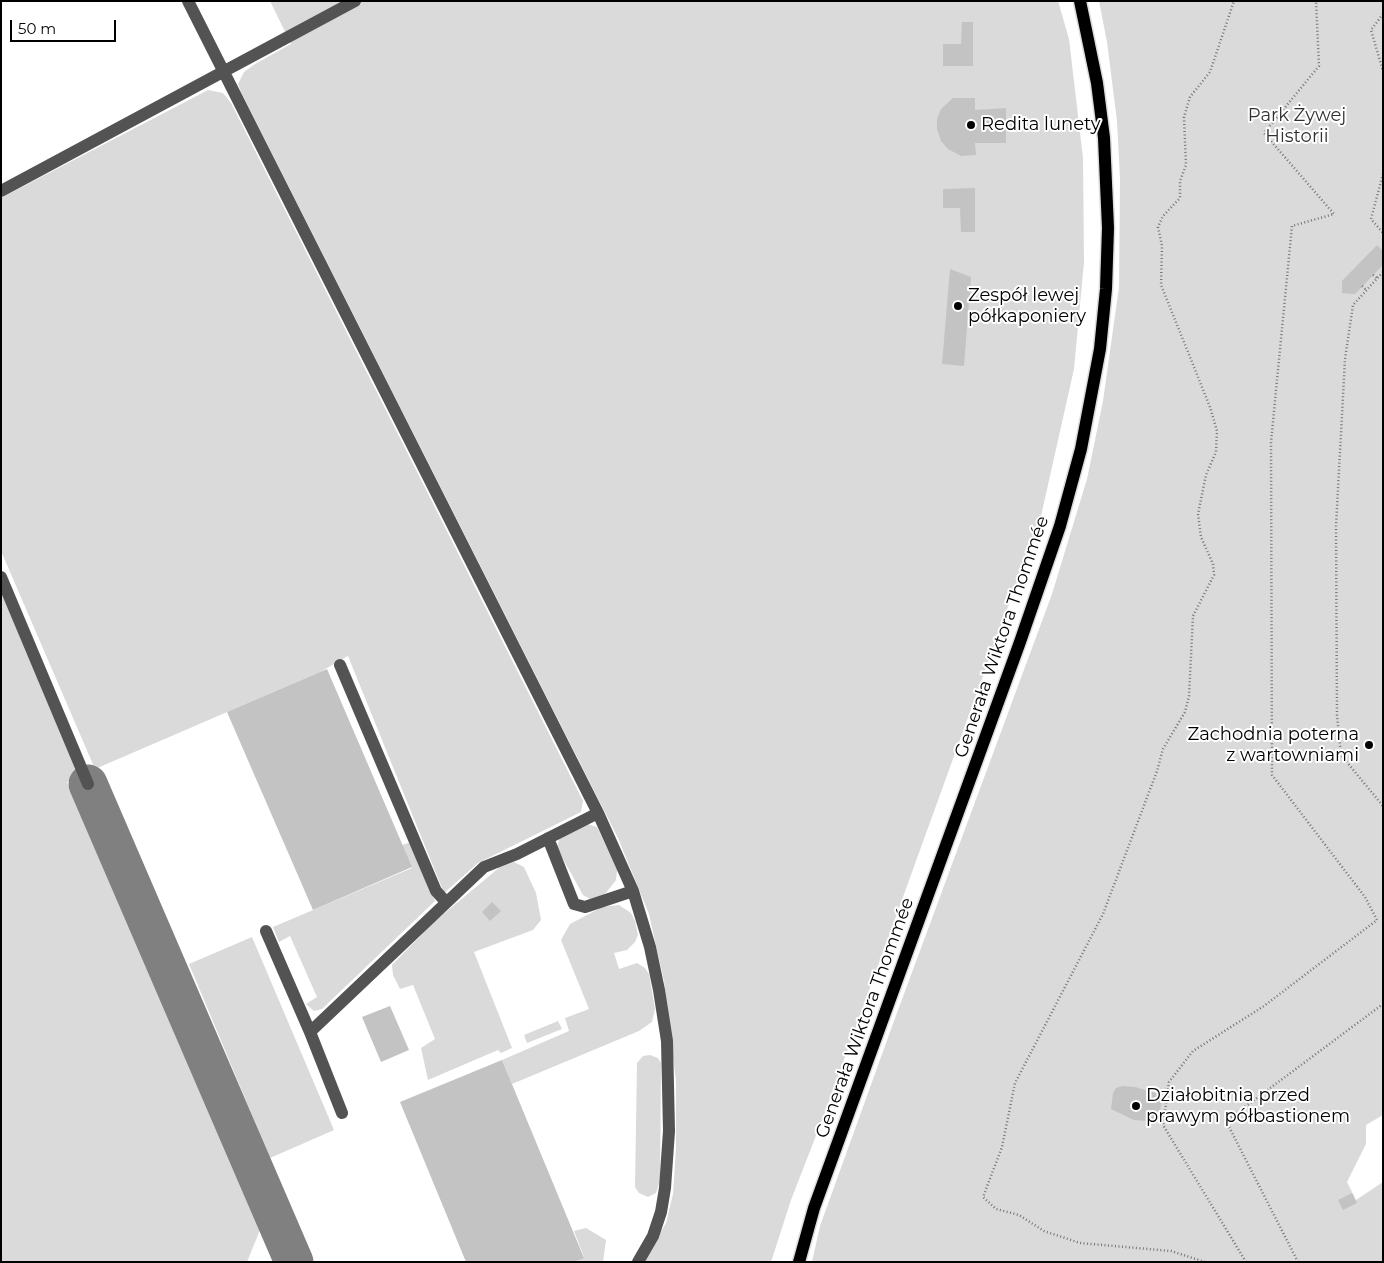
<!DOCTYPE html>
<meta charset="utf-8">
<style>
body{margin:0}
#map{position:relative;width:1384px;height:1263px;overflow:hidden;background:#fff;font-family:Montserrat,sans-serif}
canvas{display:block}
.frame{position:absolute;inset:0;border:2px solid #000;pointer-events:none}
.scale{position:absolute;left:10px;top:20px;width:106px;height:22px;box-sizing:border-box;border:2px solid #000;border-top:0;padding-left:6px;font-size:15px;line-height:18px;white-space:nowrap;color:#000;-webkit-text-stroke:4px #fff;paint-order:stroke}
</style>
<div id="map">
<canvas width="1384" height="1263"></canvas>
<div class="frame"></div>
<div class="scale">50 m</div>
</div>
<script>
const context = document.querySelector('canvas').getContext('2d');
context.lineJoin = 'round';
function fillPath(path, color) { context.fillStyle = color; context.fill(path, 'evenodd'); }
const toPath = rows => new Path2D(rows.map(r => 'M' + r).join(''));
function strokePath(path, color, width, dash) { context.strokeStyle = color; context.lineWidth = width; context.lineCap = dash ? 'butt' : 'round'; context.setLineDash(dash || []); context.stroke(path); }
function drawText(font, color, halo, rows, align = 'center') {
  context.font = font + ' Montserrat,sans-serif'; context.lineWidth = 4; context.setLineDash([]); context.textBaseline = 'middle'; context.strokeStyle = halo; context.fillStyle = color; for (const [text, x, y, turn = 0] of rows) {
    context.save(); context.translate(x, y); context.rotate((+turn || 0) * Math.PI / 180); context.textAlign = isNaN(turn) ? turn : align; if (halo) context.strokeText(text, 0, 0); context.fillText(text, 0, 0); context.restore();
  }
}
const green = toPath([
 [270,1,1058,1,1069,39,1083,158,1084,262,1074,369,1041,516,824,1115,791,1200,771,1262,643,1262,666,1223,673,1194,676,1148,676,1081,664,981,649,914,618,838,241,92,238,84,244,72,255,64,291,44],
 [1099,1,1383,1,1383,1115,1366,1125,1366,1144,1347,1182,1356,1200,1383,1182,1383,1262,812,1262,820,1226,894,1021,1052,594,1087,479,1103,401,1119,287,1120,179,1117,121,1107,42],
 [208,90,223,93,231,103,583,801,581,812,478,863,444,893,348,656,320,672,95,769,1,551,1,198],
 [1,585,82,775,67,782,258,1226,263,1224,265,1228,260,1230,247,1262,1,1262],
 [587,824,597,827,617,870,616,880,606,893,594,901,583,895,557,848,560,836],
 [411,842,435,901,322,1009,314,1011,306,1004,317,997,290,936,279,942,273,927,412,868,402,845],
 [514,862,524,867,536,893,541,920,533,930,474,952,512,1048,501,1053,498,1050,428,1080,421,1048,435,1039,413,985,400,989,393,975,392,965,434,922,500,867],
 [619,905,631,913,635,921,638,935,635,942,627,950,614,953,619,969,637,963,645,968,649,974,655,1009,652,1022,639,1031,512,1084,502,1060,569,1031,565,1018,589,1009,561,940,570,924,602,907],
 [252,937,334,1130,270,1158,189,964],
 [558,1021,562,1029,527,1043,524,1035],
 [650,1055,658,1058,661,1063,660,1181,656,1193,648,1197,639,1193,635,1187,637,1063,643,1056],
 [586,1228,606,1240,603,1262,575,1262,584,1257,574,1231]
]);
const taxiway = toPath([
 [88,784,294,1262]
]);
const building = toPath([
 [962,22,973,22,973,66,943,66,943,44,961,44],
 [953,98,975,98,975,110,1006,108,1006,143,975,143,976,155,961,156,948,149,941,141,937,129,937,119,941,109],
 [975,188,975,232,961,232,960,208,943,208,943,189],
 [1377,245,1383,251,1383,265,1355,294,1342,293,1342,281],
 [950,269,971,277,964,366,942,364],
 [327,669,412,867,313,910,227,712],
 [492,902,501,911,490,921,482,912],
 [390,1006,409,1050,381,1062,362,1017],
 [502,1060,584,1258,574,1262,466,1262,400,1102],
 [1123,1086,1135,1087,1163,1095,1158,1122,1134,1120,1111,1109,1113,1093,1116,1088],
 [1352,1193,1357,1203,1343,1210,1338,1200]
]);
const path = toPath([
 [1383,14,1371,30,1383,71],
 [1383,174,1371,219,1383,233],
 [1383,272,1353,305,1345,359,1336,526,1337,715,1341,755,1383,806],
 [1373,275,1377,278],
 [1362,286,1366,290],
 [1205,1262,1171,1251,1080,1243,1044,1231,1019,1215,996,1209,983,1197,1002,1147,1015,1083,1103,914,1157,771,1163,749,1185,712,1189,696,1193,616,1214,575,1213,564,1201,537,1198,514,1206,475,1216,452,1217,431,1210,407,1161,285,1162,246,1158,227,1163,216,1180,198,1180,181,1186,165,1184,117,1190,97,1210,72,1234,1],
 [1246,1262,1163,1125,1169,1082,1193,1051,1264,1006,1377,920,1365,897,1272,775,1271,442,1292,226,1334,214,1264,133,1319,66,1316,1],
 [1298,1262,1226,1121,1383,1004]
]);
const minor = toPath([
 [188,1,598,813,633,891,650,947,659,990,667,1041,669,1131,665,1188,661,1212,653,1236,638,1262],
 [1,191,355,1],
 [1,577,88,784],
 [340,665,436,891,446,902],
 [548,838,574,904,585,907,633,891],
 [266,931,310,1032],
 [342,1113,310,1032,484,867,517,854,598,813]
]);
const major = toPath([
 [799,1262,814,1208,1020,642,1060,526,1081,449,1100,349,1106,289,1108,228,1104,138,1097,83,1080,1]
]);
const markers = [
 [971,125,5,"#000"],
 [958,306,5,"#000"],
 [1369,745,5,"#000"],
 [1136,1106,5,"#000"]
];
const parkNames = [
 ["Park Żywej",1297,116],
 ["Historii",1297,137]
];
const poiNames = [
 ["Redita lunety",981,125],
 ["Zespół lewej",968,296],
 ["półkaponiery",968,317],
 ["Zachodnia poterna",1359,735,"right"],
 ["z wartowniami",1359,756,"right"],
 ["Działobitnia przed",1146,1096],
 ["prawym półbastionem",1146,1117]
];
const streetNames = [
 ["Generała Wiktora Thommée",1002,637,-71],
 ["Generała Wiktora Thommée",865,1018,-70]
];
fillPath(green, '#dadada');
strokePath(taxiway, '#808080', 39);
fillPath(building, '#c3c3c3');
strokePath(major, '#dbdbdb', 15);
strokePath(path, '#757575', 2.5, [1, 2.5]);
strokePath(minor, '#535353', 12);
strokePath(major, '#000', 12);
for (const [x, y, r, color] of markers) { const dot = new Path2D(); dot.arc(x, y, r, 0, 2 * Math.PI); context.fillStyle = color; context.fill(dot); strokePath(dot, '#fff', 2); }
drawText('18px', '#313131', '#fff', parkNames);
drawText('18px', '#000', '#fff', poiNames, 'left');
drawText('18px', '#000', '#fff', streetNames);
</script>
